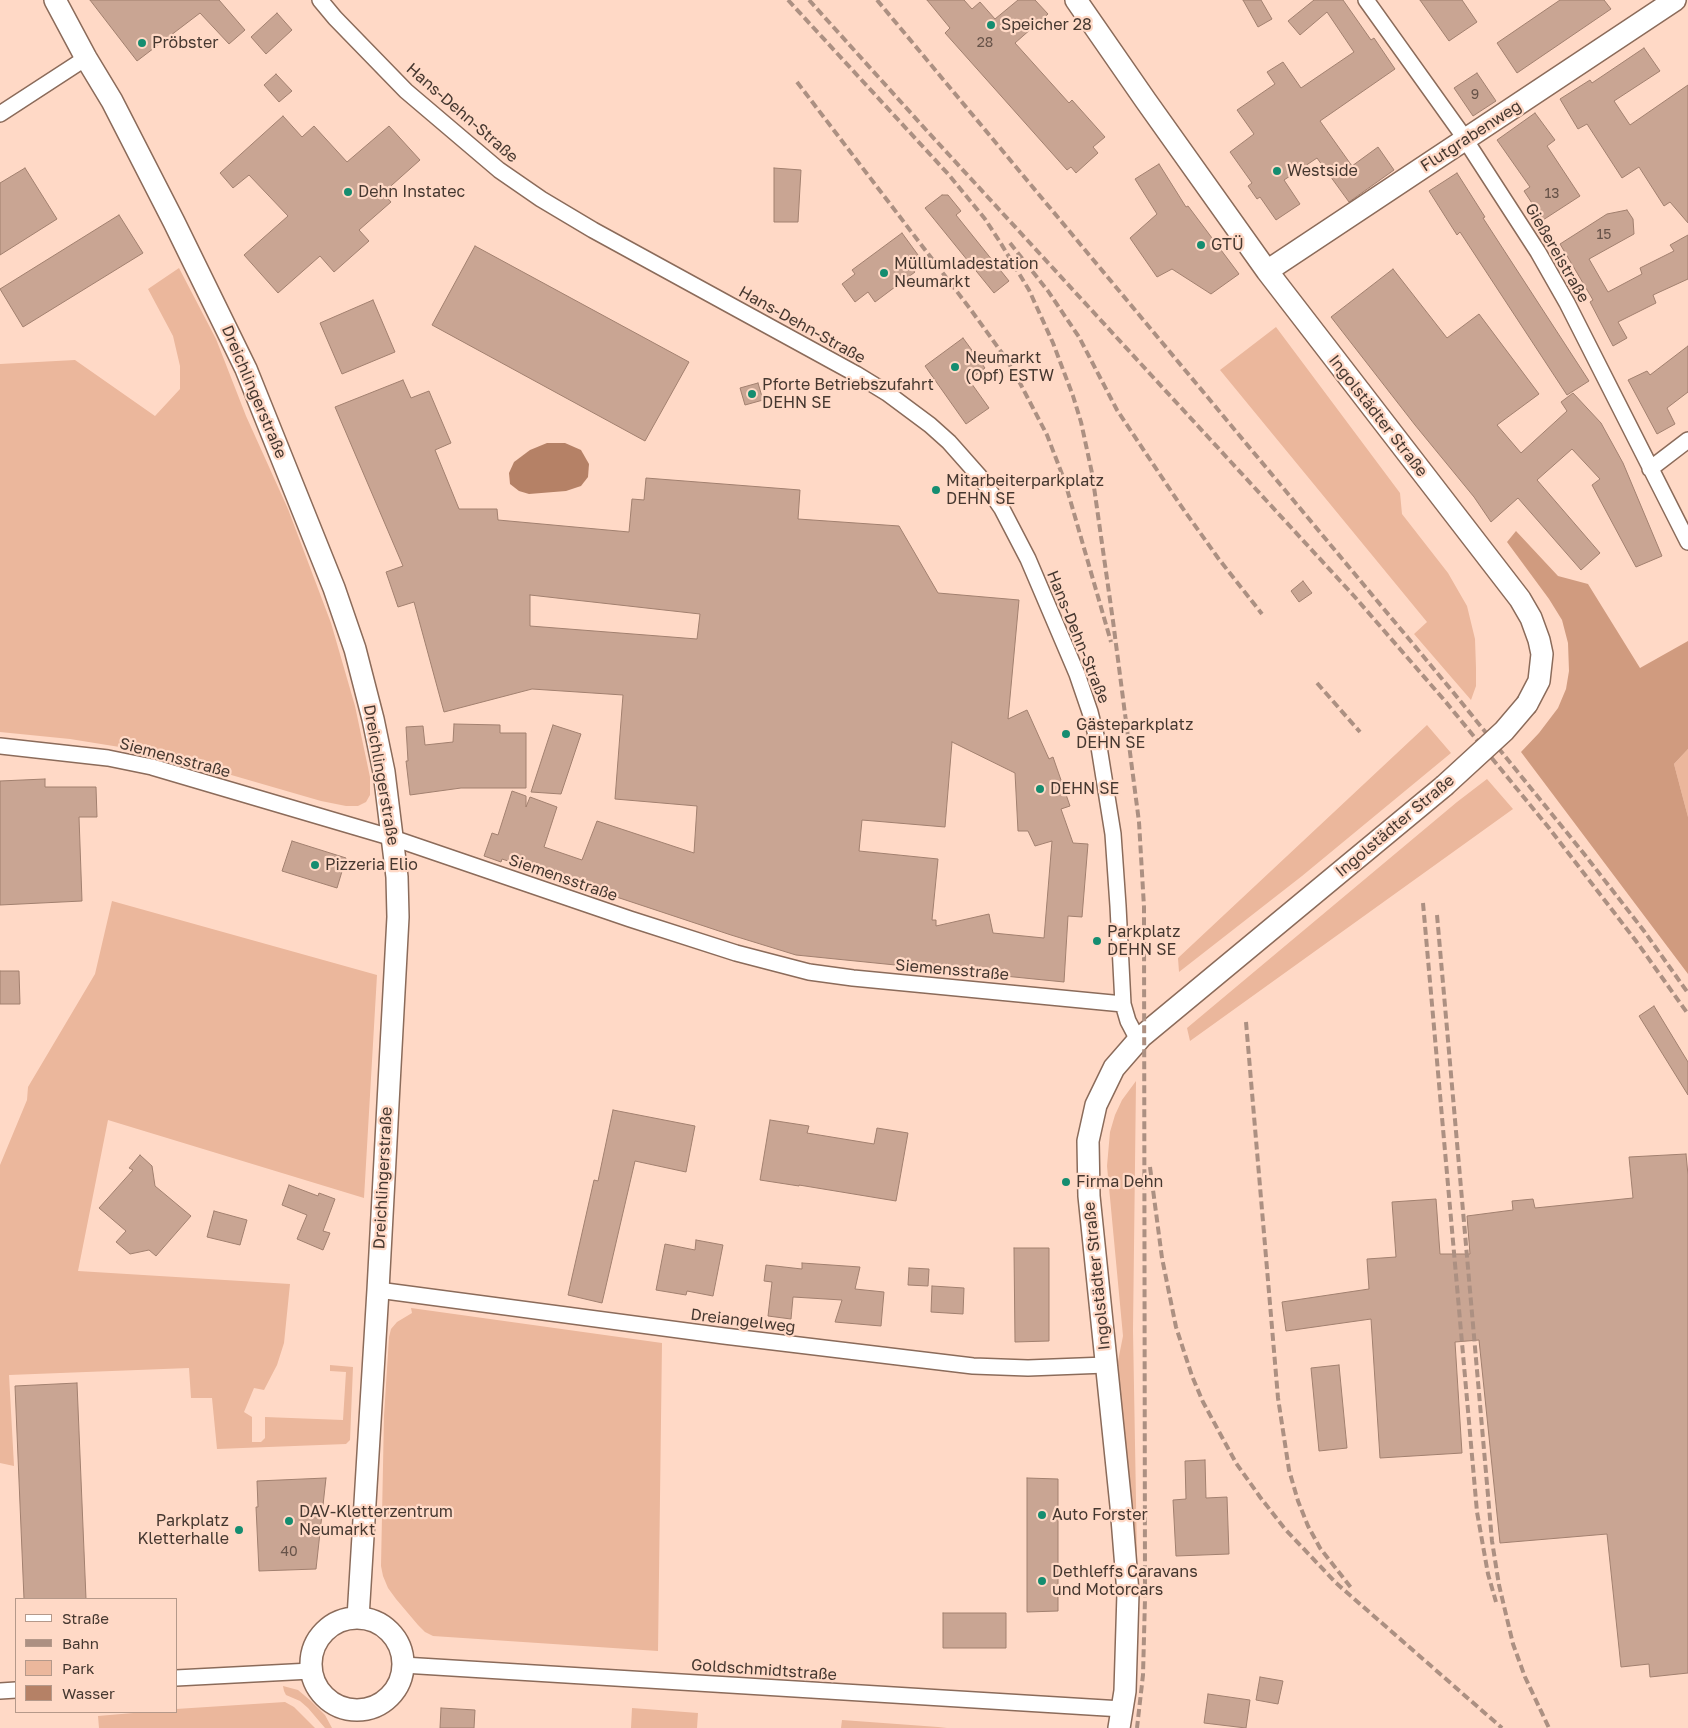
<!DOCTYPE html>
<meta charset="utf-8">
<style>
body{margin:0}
#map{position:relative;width:1688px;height:1728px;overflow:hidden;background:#ffd9c6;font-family:"Golos Text",sans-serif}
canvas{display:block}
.legend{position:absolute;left:15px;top:1598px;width:162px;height:115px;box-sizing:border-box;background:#ffd9c6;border:1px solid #b5998a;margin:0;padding:6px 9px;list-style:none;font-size:15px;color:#463830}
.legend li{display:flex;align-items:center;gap:10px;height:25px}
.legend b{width:25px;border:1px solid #b5998a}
</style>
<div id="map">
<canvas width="1688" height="1728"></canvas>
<ul class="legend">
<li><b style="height:6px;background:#fff"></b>Straße</li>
<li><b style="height:6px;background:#ac9082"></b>Bahn</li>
<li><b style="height:14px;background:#ebb79c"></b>Park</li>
<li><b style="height:14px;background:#b58166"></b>Wasser</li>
</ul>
</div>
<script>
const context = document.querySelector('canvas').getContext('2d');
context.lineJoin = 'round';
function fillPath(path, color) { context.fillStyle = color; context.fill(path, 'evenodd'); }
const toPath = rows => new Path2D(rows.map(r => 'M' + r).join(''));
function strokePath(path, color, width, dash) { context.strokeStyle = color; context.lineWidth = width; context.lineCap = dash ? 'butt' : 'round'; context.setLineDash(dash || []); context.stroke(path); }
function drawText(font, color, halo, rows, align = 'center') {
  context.font = font + ' "Golos Text",sans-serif'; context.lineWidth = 4.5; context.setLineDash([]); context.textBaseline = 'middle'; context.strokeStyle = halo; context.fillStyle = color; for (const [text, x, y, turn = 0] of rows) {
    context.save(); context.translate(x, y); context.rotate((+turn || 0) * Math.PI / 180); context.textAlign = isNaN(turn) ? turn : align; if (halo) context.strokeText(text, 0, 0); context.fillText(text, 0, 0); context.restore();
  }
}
const green = toPath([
 [179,268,216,339,246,416,288,509,331,623,355,706,370,777,370,795,366,802,358,806,346,806,321,801,214,770,132,749,70,739,0,732,0,364,75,360,155,416,180,389,180,366,173,336,148,289],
 [1276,327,1400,493,1402,514,1448,573,1467,606,1475,639,1476,668,1476,686,1471,700,1414,634,1427,622,1220,370],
 [1427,725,1451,753,1302,876,1179,972,1178,958],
 [1688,749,1688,817,1674,764],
 [1487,779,1513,809,1190,1041,1187,1028,1457,802],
 [112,901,377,975,364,1198,108,1120,78,1271,290,1284,284,1343,277,1365,264,1390,254,1388,244,1412,252,1417,252,1442,261,1442,265,1438,265,1417,343,1420,346,1372,330,1371,330,1365,353,1367,350,1440,346,1444,217,1449,212,1398,191,1398,189,1368,9,1375,14,1466,0,1463,0,1165,27,1100,28,1087,95,974],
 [1136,1081,1133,1330,1137,1558,1117,1376,1118,1361,1123,1336,1107,1166,1110,1132,1115,1115,1122,1100],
 [411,1308,662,1343,658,1651,433,1636,425,1632,418,1625,396,1599,388,1588,383,1576,381,1566,384,1416,389,1337,391,1329,397,1322,412,1313],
 [283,1686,298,1690,311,1701,325,1715,332,1728,325,1728,308,1708,300,1701,286,1695,284,1691],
 [285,1702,294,1707,315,1728,99,1728,98,1716,145,1712,176,1712,176,1709],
 [632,1708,698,1713,697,1728,631,1728],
 [842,1720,938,1727,947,1728,841,1728]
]);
const forest = toPath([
 [1516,531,1558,576,1588,584,1640,668,1688,641,1688,749,1674,764,1688,817,1688,974,1521,752,1539,733,1558,708,1566,689,1569,671,1568,643,1562,620,1549,599,1507,542]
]);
const water = toPath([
 [547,443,565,443,581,450,589,464,588,477,581,486,566,491,529,494,519,491,510,484,509,473,514,462,530,450]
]);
const building = toPath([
 [90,0,219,0,245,30,229,44,200,13,137,61,90,0],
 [927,0,964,0,972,9,980,2,995,19,1018,0,1035,0,1048,14,1015,43,1069,103,1072,100,1105,137,1093,147,1098,153,1076,173,1071,167,1067,170,945,33,950,28,927,0],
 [1243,0,1261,0,1272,19,1258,27,1243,0],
 [1314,0,1343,0,1371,40,1374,38,1395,69,1320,121,1352,166,1378,147,1394,170,1349,202,1317,158,1284,180,1300,204,1276,220,1260,197,1257,199,1248,186,1252,183,1230,152,1254,134,1237,110,1275,84,1267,72,1283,62,1301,88,1354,52,1327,12,1300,35,1288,21,1314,0],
 [1420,0,1462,0,1477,22,1449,41,1420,0],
 [1560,0,1604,0,1611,9,1517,73,1497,43,1560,0],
 [277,13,292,30,266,54,251,37,277,13],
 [1644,48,1660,71,1614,101,1630,125,1688,85,1688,223,1670,202,1664,206,1639,167,1622,178,1587,124,1578,129,1560,99,1590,80,1592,83,1644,48],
 [1477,73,1496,101,1473,116,1454,88,1477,73],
 [276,74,292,91,279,102,264,85,276,74],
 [1535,113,1555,140,1547,146,1580,196,1543,220,1524,191,1530,187,1497,140,1535,113],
 [283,116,302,137,314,126,347,162,389,126,420,160,383,193,391,202,359,230,369,241,334,272,320,256,278,293,244,255,288,216,249,175,233,188,220,173,283,116],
 [1159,164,1186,207,1188,206,1239,274,1211,294,1172,269,1157,277,1130,238,1157,214,1135,179,1159,164],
 [25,168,57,219,0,255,0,183,25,168],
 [774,168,801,170,798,222,774,222,774,168],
 [1457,173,1485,217,1483,218,1589,381,1567,395,1460,232,1457,235,1429,191,1457,173],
 [942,195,948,195,961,211,956,215,1009,281,994,293,925,208,942,195],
 [1627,210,1633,219,1634,234,1589,259,1608,292,1642,274,1640,268,1674,251,1670,245,1688,235,1688,279,1653,295,1656,303,1618,322,1627,338,1613,346,1590,302,1593,300,1560,244,1607,214,1627,210],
 [119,215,143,253,23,327,0,289,119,215],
 [902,233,921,259,910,266,915,272,875,302,868,292,855,302,842,284,855,274,852,270,902,233],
 [475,246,689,362,645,441,432,325,475,246],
 [1393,269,1447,338,1479,314,1539,394,1497,425,1521,453,1567,411,1561,402,1573,393,1601,423,1623,463,1662,556,1636,567,1592,485,1600,479,1572,449,1537,480,1600,553,1581,570,1518,498,1491,522,1474,497,1415,425,1331,317,1393,269],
 [373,300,395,352,342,374,320,323,373,300],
 [963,338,985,368,969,380,989,408,966,424,925,366,963,338],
 [1688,346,1688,392,1667,408,1675,424,1657,434,1628,380,1647,371,1650,375,1688,346],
 [403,380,411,398,429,391,451,443,435,450,459,509,497,509,498,520,629,532,632,499,644,500,646,478,800,490,798,519,899,526,938,593,1019,600,1008,719,1027,710,1049,759,1053,757,1070,806,1061,809,1073,843,1088,844,1082,917,1068,916,1064,982,796,955,731,935,502,859,501,862,484,856,492,833,498,835,512,791,526,796,526,807,530,797,557,807,544,847,582,860,597,821,694,853,697,806,615,799,623,695,532,689,444,712,414,602,398,607,386,572,403,566,335,407,403,380],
 [530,595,700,614,697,639,530,626,530,595],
 [952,742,1015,773,1018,831,1028,831,1035,846,1052,841,1044,938,993,933,989,914,936,926,936,920,932,920,938,859,859,851,862,820,945,827,952,742],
 [758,383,763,400,745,405,740,388,758,383],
 [1303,581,1312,593,1299,602,1291,591,1303,581],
 [454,724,500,725,500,733,526,733,526,788,461,788,410,795,406,761,408,761,406,727,423,726,425,745,453,742,454,724],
 [553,725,581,734,561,794,531,792,553,725],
 [45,779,45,787,96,787,97,817,79,817,82,901,0,905,0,781,45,779],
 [292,841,346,858,337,888,282,871,292,841],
 [0,971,19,971,20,1004,0,1004,0,971],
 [1654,1006,1688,1062,1688,1095,1639,1016,1654,1006],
 [613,1110,695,1126,686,1172,635,1161,602,1303,568,1295,594,1180,598,1181,613,1110],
 [770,1120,809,1126,807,1133,874,1144,877,1128,908,1133,896,1201,799,1185,799,1186,760,1180,770,1120],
 [1686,1154,1688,1175,1688,1673,1650,1677,1649,1664,1621,1667,1607,1534,1500,1543,1479,1340,1455,1342,1462,1453,1380,1458,1371,1319,1286,1331,1282,1302,1369,1289,1367,1259,1396,1257,1392,1202,1436,1199,1440,1254,1470,1254,1467,1216,1513,1210,1512,1201,1533,1199,1535,1208,1633,1198,1629,1157,1686,1154],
 [140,1155,152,1166,155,1186,191,1216,156,1256,149,1250,130,1254,116,1242,126,1231,99,1208,133,1170,129,1168,140,1155],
 [289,1185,318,1196,319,1193,335,1199,323,1231,330,1233,323,1250,297,1239,307,1215,282,1205,289,1185],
 [214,1211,247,1220,240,1245,207,1237,214,1211],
 [696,1240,723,1245,713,1296,687,1291,686,1295,656,1290,665,1244,695,1250,696,1240],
 [1014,1248,1049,1248,1049,1341,1015,1342,1014,1248],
 [802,1263,860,1267,855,1289,884,1292,881,1326,835,1322,842,1300,793,1297,791,1319,768,1316,772,1282,764,1281,766,1265,802,1269,802,1263],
 [909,1268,929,1269,928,1286,908,1285,909,1268],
 [932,1286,964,1288,963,1314,931,1312,932,1286],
 [1339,1365,1347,1448,1319,1451,1311,1368,1339,1365],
 [77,1383,86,1599,24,1599,15,1386,77,1383],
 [1205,1460,1206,1498,1227,1497,1229,1554,1176,1556,1173,1500,1186,1499,1185,1461,1205,1460],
 [326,1478,316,1569,259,1571,256,1507,258,1507,257,1481,326,1478],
 [1027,1478,1058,1479,1058,1611,1027,1612,1027,1478],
 [943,1613,1006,1613,1006,1648,943,1648,943,1613],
 [1260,1677,1283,1681,1278,1704,1256,1700,1260,1677],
 [1208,1694,1250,1700,1246,1728,1204,1723,1208,1694],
 [441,1708,475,1710,474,1728,440,1728,441,1708]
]);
const street = toPath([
 [320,0,335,18,406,91,499,170,541,199,593,230,856,374,887,393,930,425,949,442,980,477,1002,509,1028,559,1077,674,1090,712,1099,747,1113,834,1118,906,1123,1004,1128,1021,1138,1040],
 [1366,0,1459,130,1538,252,1567,303,1688,542],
 [0,114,86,58],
 [1650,469,1688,440],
 [0,746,108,758,152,767,393,838,630,919,736,953,809,972,853,978,1123,1004],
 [378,1290,724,1336,973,1366,1028,1368,1106,1365],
 [403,1665,1122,1709],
 [176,1678,311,1671],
 [0,1691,16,1690]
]);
const secondary = toPath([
 [55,0,86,58,112,101,174,222,246,369,334,588,355,649,373,719,384,772,397,877,398,917,378,1290,358,1618],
 [1076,0,1146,101,1267,271,1520,599,1531,618,1539,640,1542,654,1539,681,1527,704],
 [1267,271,1675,0],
 '311 1664a46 46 0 1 1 92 0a46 46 0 1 1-92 0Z',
 [1119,1728,1125,1691,1128,1593,1121,1506,1089,1196,1088,1141,1096,1105,1114,1068,1141,1037,1444,786]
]);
const rail = toPath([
 [788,0,949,175,985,219,1000,242,1029,290,1053,343,1073,396,1081,422,1092,473,1113,621,1139,822,1144,907,1145,1599,1143,1675,1137,1728],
 [809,0,928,132,1354,596,1445,701,1549,828,1636,941,1688,1014],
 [877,0,1453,692,1585,855,1644,931,1688,993],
 [797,82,971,310,1007,360,1021,385,1047,435,1065,482,1111,642],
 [1010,243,1048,291,1079,337,1117,410,1179,503,1218,558,1262,614],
 [1317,683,1360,732],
 [1423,903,1477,1512,1488,1574,1496,1602],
 [1437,915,1492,1541,1499,1585,1513,1644,1525,1677,1549,1728],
 [1246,1022,1278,1398,1289,1470,1298,1501,1308,1526,1320,1548,1352,1589],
 [1150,1167,1162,1258,1176,1327,1192,1376,1203,1402,1236,1463,1260,1497,1285,1529,1336,1583,1502,1728]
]);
const secondaryBridge = toPath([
 [1444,786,1504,731,1527,704]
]);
const markers = [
 [991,25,5,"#158d70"],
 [142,43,5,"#158d70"],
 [1277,171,5,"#158d70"],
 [348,192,5,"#158d70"],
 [1201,245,5,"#158d70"],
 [884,273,5,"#158d70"],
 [955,367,5,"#158d70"],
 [752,394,5,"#158d70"],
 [936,490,5,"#158d70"],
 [1066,734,5,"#158d70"],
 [1040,789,5,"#158d70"],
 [315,865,5,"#158d70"],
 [1097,941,5,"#158d70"],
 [1066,1182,5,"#158d70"],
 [1042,1515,5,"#158d70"],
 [289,1521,5,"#158d70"],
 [239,1530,5,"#158d70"],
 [1042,1581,5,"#158d70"]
];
const numberNames = [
 ["28",985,43],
 ["9",1475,95],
 ["13",1552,194],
 ["15",1604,235],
 ["40",289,1552]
];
const poiNames = [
 ["Speicher 28",1001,25],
 ["Pröbster",152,43],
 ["Westside",1287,171],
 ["Dehn Instatec",358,192],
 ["GTÜ",1211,245],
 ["Müllumladestation",894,264],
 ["Neumarkt",894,282],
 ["Neumarkt",965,358],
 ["(Opf) ESTW",965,376],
 ["Pforte Betriebszufahrt",762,385],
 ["DEHN SE",762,403],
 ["Mitarbeiterparkplatz",946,481],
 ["DEHN SE",946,499],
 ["Gästeparkplatz",1076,725],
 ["DEHN SE",1076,743],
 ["DEHN SE",1050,789],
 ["Pizzeria Elio",325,865],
 ["Parkplatz",1107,932],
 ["DEHN SE",1107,950],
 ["Firma Dehn",1076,1182],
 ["DAV-Kletterzentrum",299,1512],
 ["Neumarkt",299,1530],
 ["Auto Forster",1052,1515],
 ["Parkplatz",229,1521,"right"],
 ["Kletterhalle",229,1539,"right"],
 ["Dethleffs Caravans",1052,1572],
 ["und Motorcars",1052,1590]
];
const streetNames = [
 ["Hans-Dehn-Straße",462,113,41],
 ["Flutgrabenweg",1471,136,-33],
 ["Gießereistraße",1557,253,60],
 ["Hans-Dehn-Straße",802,325,29],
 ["Dreichlingerstraße",254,392,67],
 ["Ingolstädter Straße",1378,416,52],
 ["Hans-Dehn-Straße",1078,637,68],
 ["Siemensstraße",175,758,15],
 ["Dreichlingerstraße",381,775,80],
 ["Ingolstädter Straße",1395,826,-40],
 ["Siemensstraße",563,878,19],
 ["Siemensstraße",952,970,5],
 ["Dreichlingerstraße",383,1178,-87],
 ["Ingolstädter Straße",1097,1276,-96],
 ["Dreiangelweg",743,1321,7],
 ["Goldschmidtstraße",764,1670,4]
];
fillPath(green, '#ebb79c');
fillPath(forest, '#d09b7f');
fillPath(water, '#b58166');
fillPath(building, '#c9a593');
strokePath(building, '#a2806f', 1);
strokePath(street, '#8b6b5a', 18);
strokePath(secondary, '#8b6b5a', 24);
strokePath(street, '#fff', 15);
strokePath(secondary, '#fff', 21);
strokePath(rail, '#ac9082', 4, [8, 4]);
strokePath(secondaryBridge, '#8b6b5a', 24, []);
strokePath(secondaryBridge, '#fff', 21);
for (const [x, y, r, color] of markers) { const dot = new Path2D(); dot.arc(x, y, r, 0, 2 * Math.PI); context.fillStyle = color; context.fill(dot); strokePath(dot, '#ffd9c6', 2); }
drawText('14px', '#675349', null, numberNames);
drawText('16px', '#463830', '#ffd9c6', poiNames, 'left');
drawText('16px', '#463830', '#ffd9c6', streetNames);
</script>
